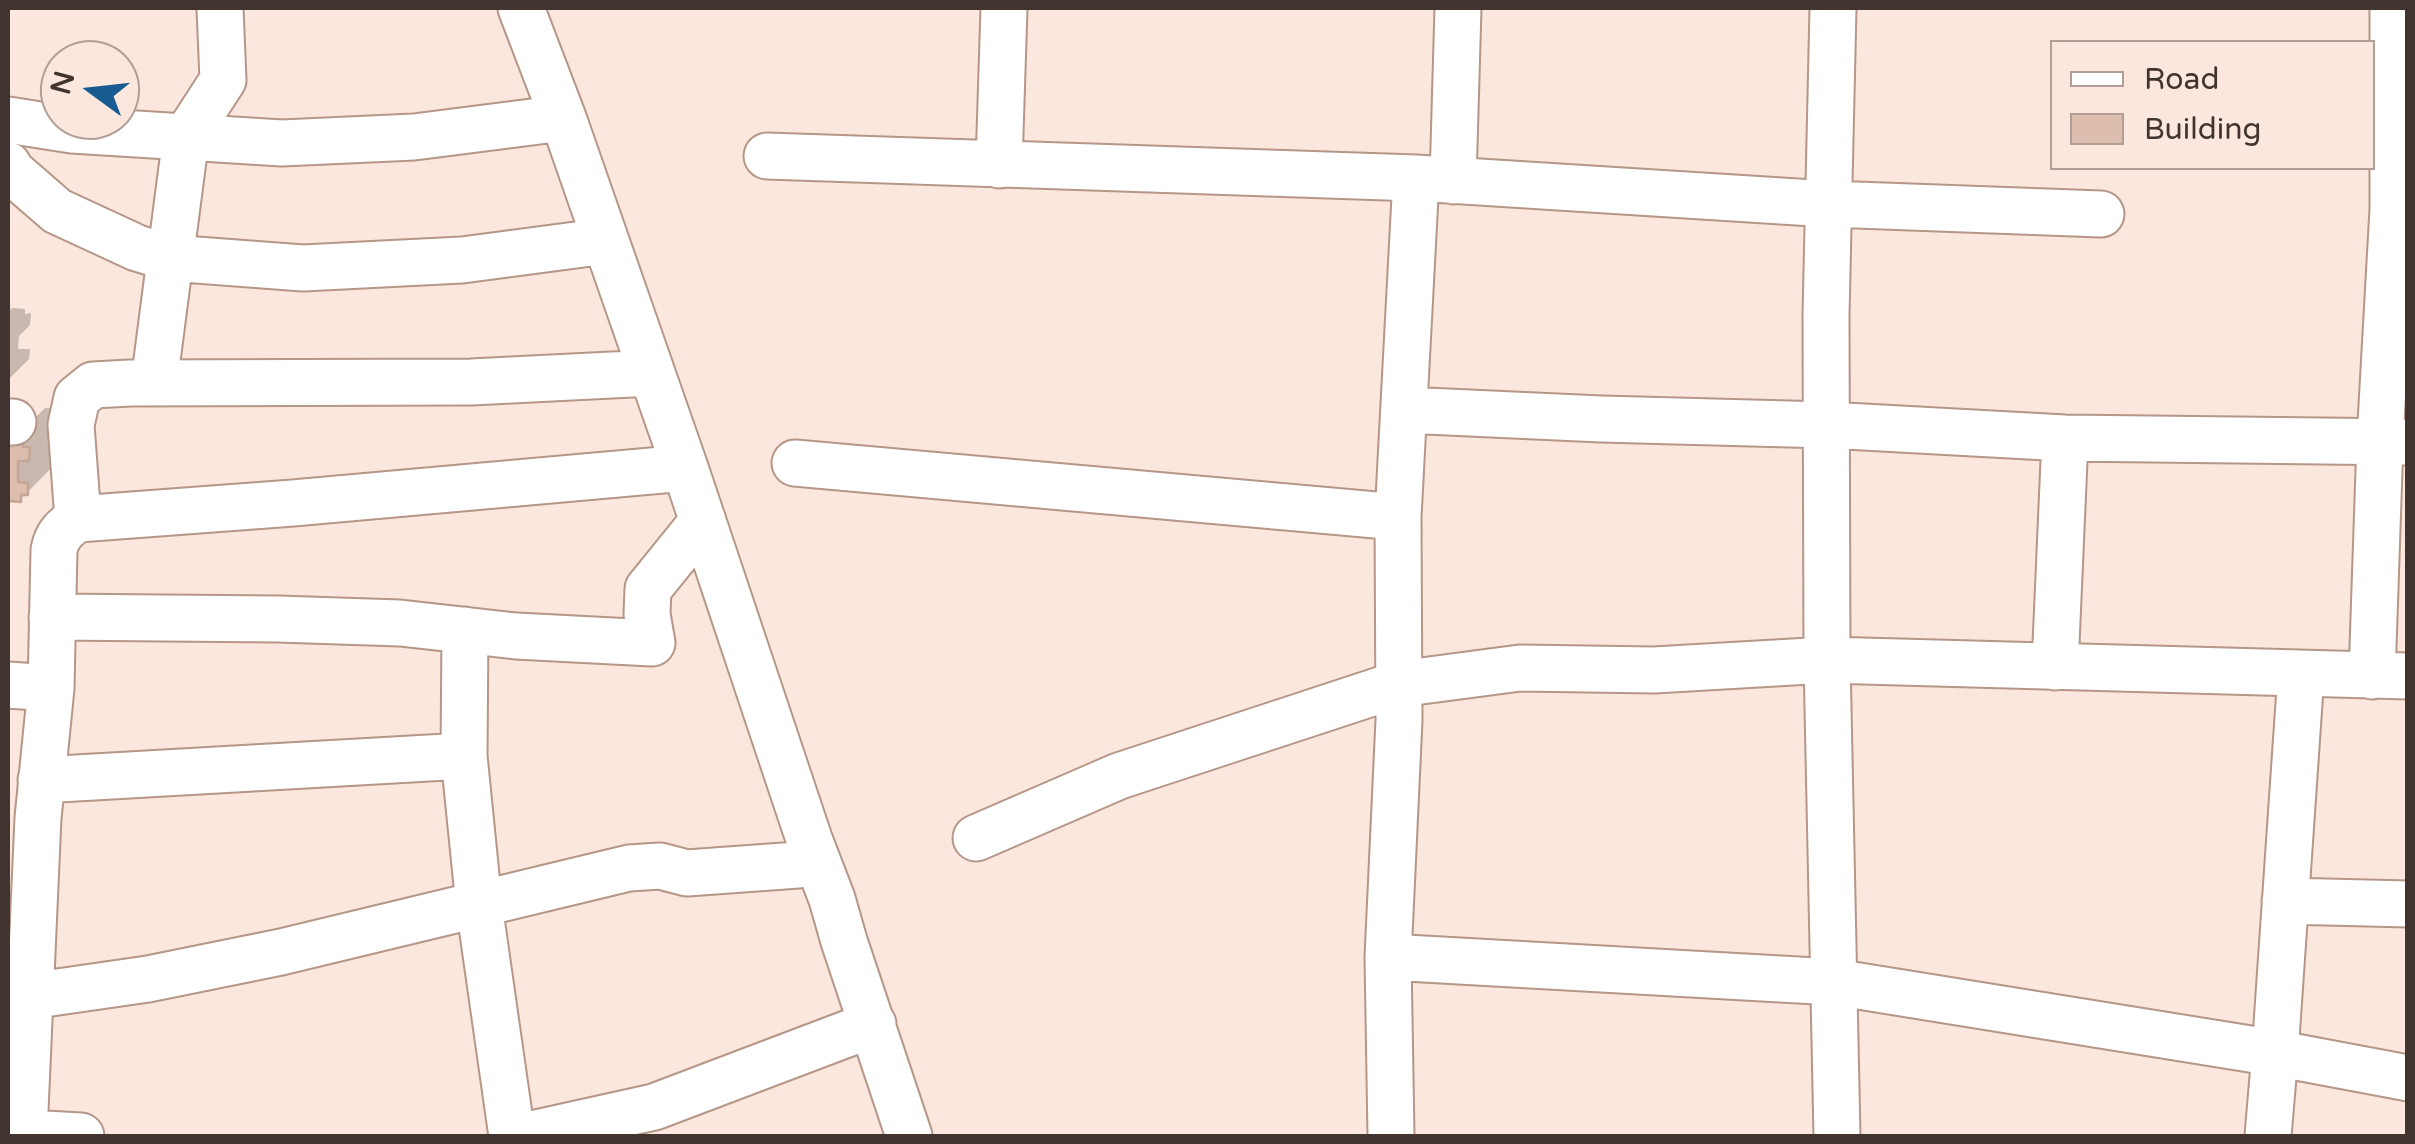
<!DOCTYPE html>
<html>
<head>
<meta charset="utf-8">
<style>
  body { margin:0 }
  #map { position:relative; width:2415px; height:1144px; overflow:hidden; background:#fbe7dd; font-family:"Varela Round",sans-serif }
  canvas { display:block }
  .frame { position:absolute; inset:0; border:10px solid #41342e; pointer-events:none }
  .legend { position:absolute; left:2050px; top:40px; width:325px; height:130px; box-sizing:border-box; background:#fbe7dd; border:2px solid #b19f97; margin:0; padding:12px 18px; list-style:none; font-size:30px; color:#41342e }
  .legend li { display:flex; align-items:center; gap:20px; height:50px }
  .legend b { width:50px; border:2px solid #b19f97 }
  .north { position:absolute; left:40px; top:40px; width:100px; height:100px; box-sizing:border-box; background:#fbe7dd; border:2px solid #b19f97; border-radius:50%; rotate:285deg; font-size:28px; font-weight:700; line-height:40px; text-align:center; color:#41342e }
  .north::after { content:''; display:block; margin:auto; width:35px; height:45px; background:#185b90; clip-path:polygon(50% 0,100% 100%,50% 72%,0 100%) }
</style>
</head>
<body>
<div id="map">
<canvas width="2415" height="1144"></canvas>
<div class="frame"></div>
<ul class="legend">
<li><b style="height:12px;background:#fff"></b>Road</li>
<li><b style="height:28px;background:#ddbdae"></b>Building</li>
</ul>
<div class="north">N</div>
</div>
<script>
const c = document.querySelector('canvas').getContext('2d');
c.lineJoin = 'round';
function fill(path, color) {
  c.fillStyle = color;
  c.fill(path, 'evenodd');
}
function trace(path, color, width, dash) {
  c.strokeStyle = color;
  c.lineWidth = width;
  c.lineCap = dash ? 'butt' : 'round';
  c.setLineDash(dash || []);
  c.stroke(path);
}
fill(new Path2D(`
  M12,308L25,309V314L31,313L30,325L19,336L18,349H30L29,359L8,380V313Z
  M8,398L16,399V404L27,405L26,427L45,408H58L62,457L20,500L8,499Z`), '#0003');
const building = new Path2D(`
  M8,442H23V447H30L29,461H18V482L28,483V495H21V502L8,501Z`);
fill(building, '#ddbdae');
trace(building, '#c5a596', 2.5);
const minor = new Path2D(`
  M521,8L563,118L685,468L809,839L832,899L844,941L909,1136
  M1833,8L1826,315L1827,660L1837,1136
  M8,120L72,130L282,143L414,137L563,118
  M767,156L1416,178L1829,204L2101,214
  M8,165L11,171L57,211L137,248L170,258L303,268L462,260L606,241
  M999,165L1004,8
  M1453,181L1458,8
  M154,383L186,137L223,80L220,8
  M1404,410L1601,419L1827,425L2065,438L2408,442
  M8,422H13
  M795,463L1398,517
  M78,519L71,425L77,398L93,385L130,383L471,382L652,373
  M52,617L278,619L400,623L516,636L652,643L647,614L648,589L703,521
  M465,630L464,756L479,905L512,1136
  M2055,667L2065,438
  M2372,676L2380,441L2393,209V8
  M8,685L51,688
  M41,780L464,756
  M976,838L1119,776L1399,684L1520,668L1654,670L1827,660L2408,676
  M2285,901L2408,904
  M1388,957L1834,982L2275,1053L2408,1078
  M30,996L148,979L281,952L629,868L660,866L687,873L798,865L817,860
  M8,1132L81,1136
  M24,1133L38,818L51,688L54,550C57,535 64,528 78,519L293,503L685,468
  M523,1136L654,1107L873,1024
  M1391,1136L1388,957L1399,720L1398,517L1416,178
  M2268,1136L2275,1053L2301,674`);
trace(minor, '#b59687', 49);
trace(minor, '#fff', 45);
</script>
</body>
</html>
